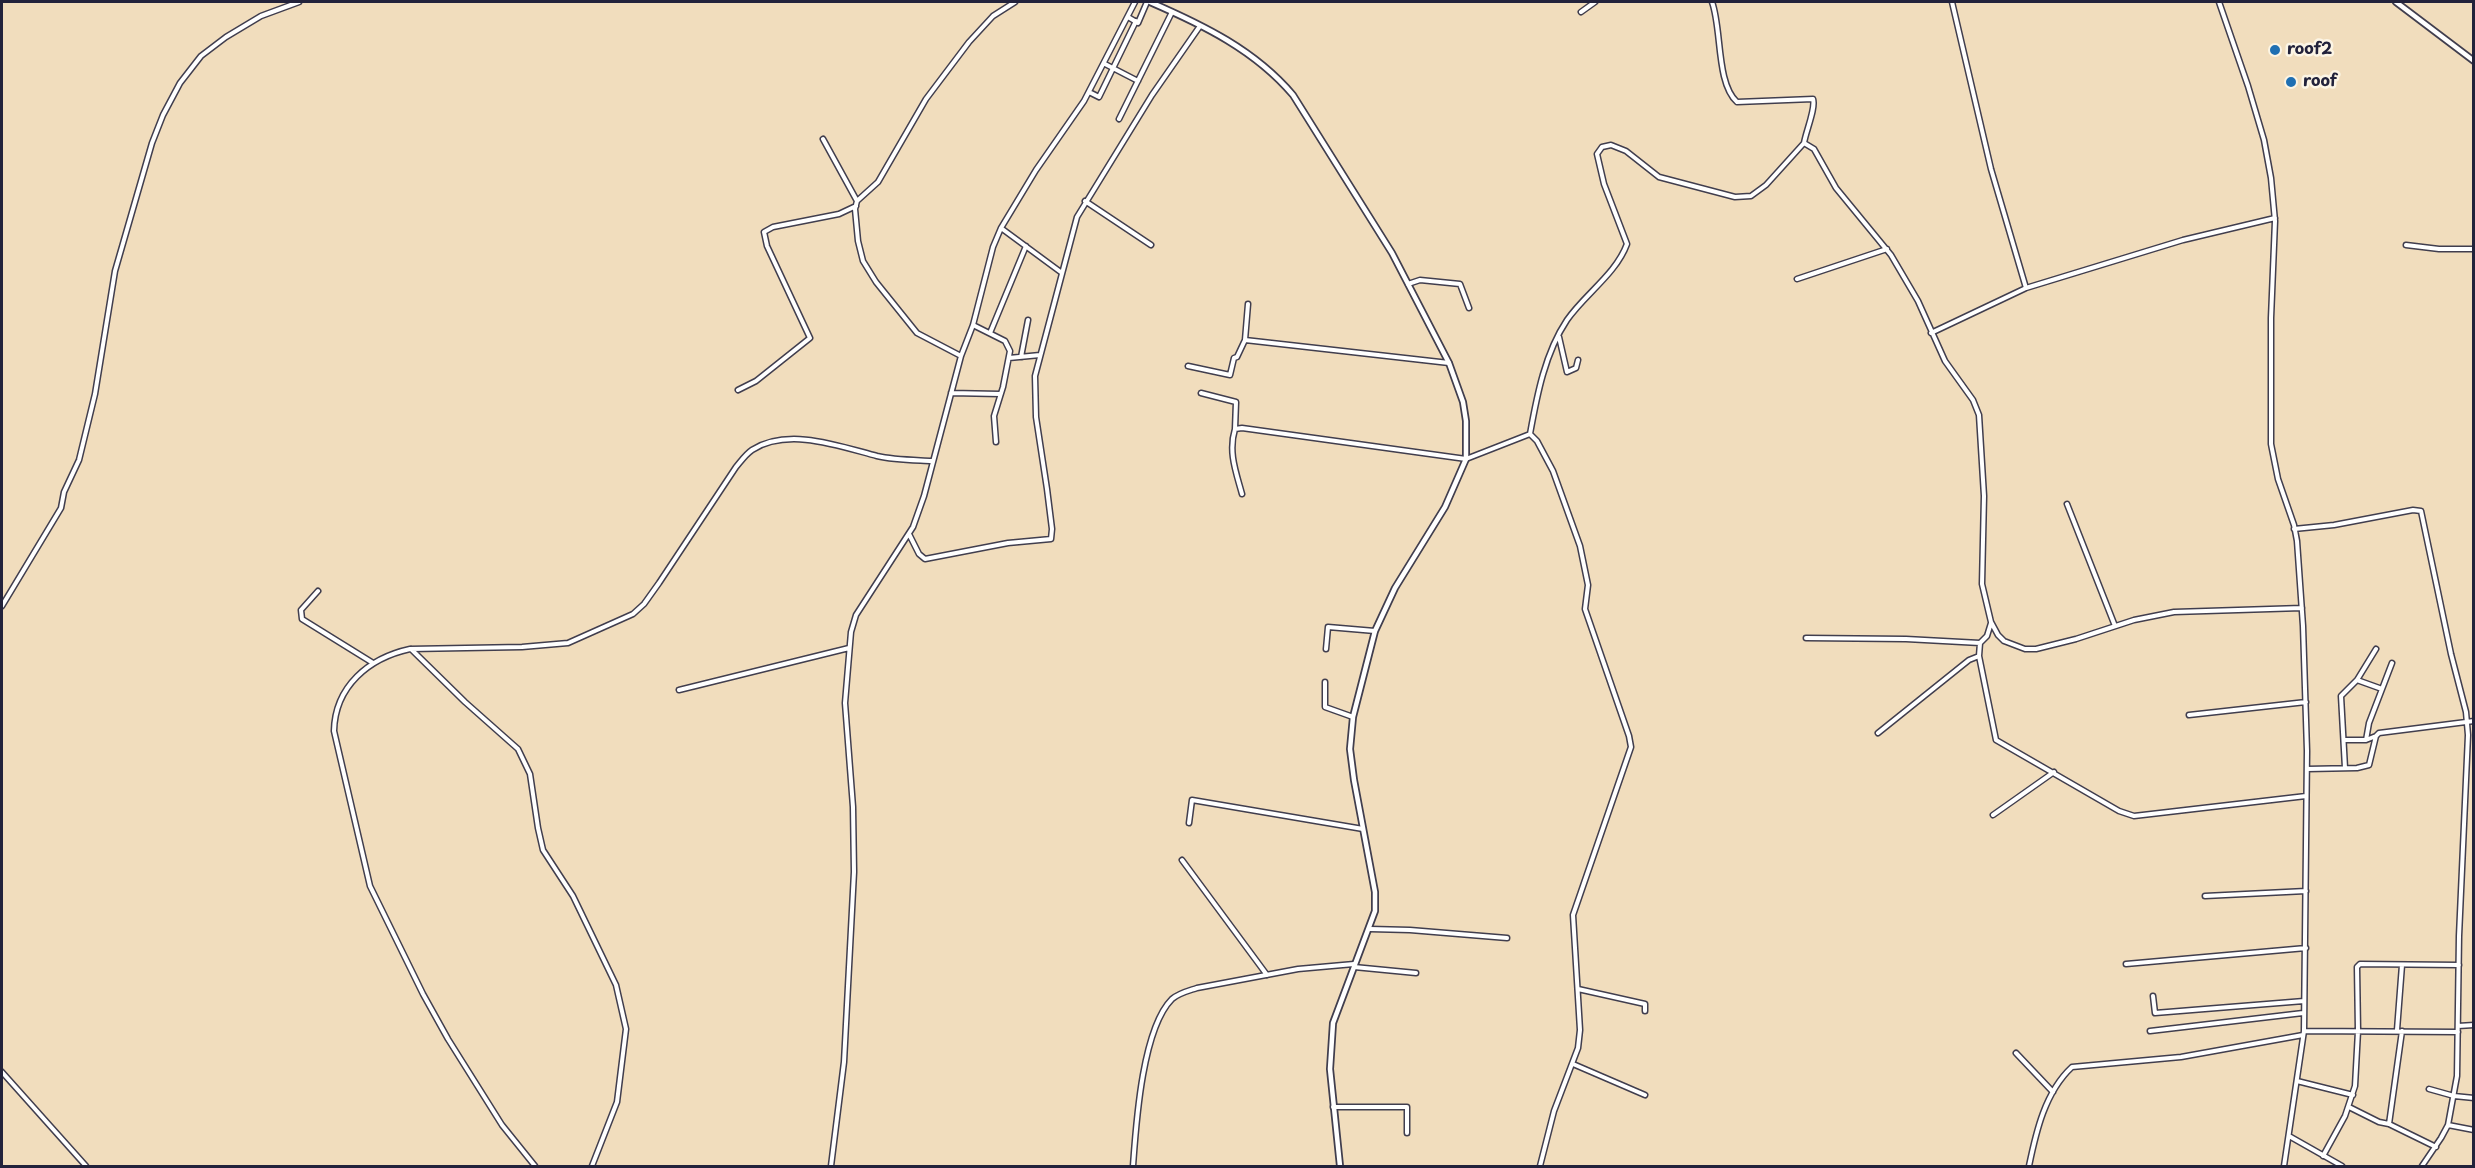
<!DOCTYPE html>
<html>
<head>
<meta charset="utf-8">
<style>
  body { margin:0 }
  #map { position:relative; width:2475px; height:1168px; overflow:hidden; background:#f1ddbd; font-family:"Playpen Sans",sans-serif }
  canvas { display:block }
  .frame { position:absolute; inset:0; border:3px solid #22223b; pointer-events:none }
</style>
</head>
<body>
<div id="map">
<canvas width="2475" height="1168"></canvas>
<div class="frame"></div>
</div>
<script>
const c = document.querySelector('canvas').getContext('2d');
c.lineJoin = 'round';
function trace(path, color, width, dash) {
  c.strokeStyle = color;
  c.lineWidth = width;
  c.lineCap = dash ? 'butt' : 'round';
  c.setLineDash(dash || []);
  c.stroke(path);
}
function write(font, color, halo, rows, align = 'center') {
  c.font = font + ' "Playpen Sans",sans-serif';
  c.lineWidth = 5;
  c.setLineDash([]);
  c.textBaseline = 'middle';
  c.strokeStyle = halo;
  c.fillStyle = color;
  for (const [text, x, y, turn = 0] of rows) {
    c.save();
    c.translate(x, y);
    c.rotate((+turn || 0) * Math.PI / 180);
    c.textAlign = isNaN(turn) ? turn : align;
    if (halo) c.strokeText(text, 0, 0);
    c.fillText(text, 0, 0);
    c.restore();
  }
}
const minor = new Path2D(`
  M1712,2C1722,29 1716,83 1737,102L1813,99C1816,108 1806,131 1804,143
  M1952,2L1991,169L2026,288
  M2219,2L2248,86L2264,140L2271,178L2275,221L2271,318V444L2278,479L2294,525L2297,541L2303,626L2307,751L2304,1031L2284,1166
  M1581,12L1595,2
  M1128,17L1138,23L1147,2
  M1105,64L1138,81
  M1089,92L1099,97L1136,21
  M1119,119L1172,12
  M823,139L857,201
  M1085,201L1151,245
  M1001,228L1062,273
  M2406,245L2439,249H2474
  M1797,279L1887,249
  M1408,284L1420,280L1460,284L1469,308
  M973,325L1005,341L1010,351L1003,387L994,416L996,442
  M990,333L1026,246
  M1931,333L2026,288L2183,240L2275,218
  M1559,337L1567,372L1576,368L1578,360
  M1245,340L1449,363
  M961,356L917,333L876,282L863,261L858,241L855,209L857,201L878,182L926,99L969,42L993,16L1015,2
  M1021,357L1028,320
  M1009,358L1040,355
  M1188,366L1230,375L1234,358L1237,357L1245,340L1248,304
  M738,390L756,381L810,338L767,246L764,232L773,227L839,214L856,206
  M951,393L1000,394
  M1201,393L1236,402L1235,429
  M1530,434L1537,441L1553,471L1580,546L1588,585L1585,609L1629,736L1631,747L1573,915L1580,1030L1578,1048L1554,1111L1540,1166
  M1242,494C1236,472 1228,452 1235,429L1242,428L1466,459L1530,434C1537,395 1545,353 1567,320C1585,294 1616,274 1627,244L1604,184L1597,154L1602,147L1611,145L1626,151L1659,177L1735,197L1751,196L1766,185L1804,143L1814,149L1836,188L1891,255L1918,301L1945,361L1973,400L1979,415L1984,496L1982,584L1991,622L1998,635L2004,641L2025,649H2036L2076,639L2134,620L2174,612L2302,608
  M2067,504L2115,626
  M2294,529L2334,525L2413,510L2421,511L2451,654L2466,712L2468,735L2459,936L2457,1076L2448,1125L2441,1138L2422,1166
  M909,534L919,554L925,559L1008,543L1051,539L1052,529L1047,489L1036,417L1035,376L1077,217L1152,95L1200,26
  M318,591L301,610L302,619L373,663
  M2,606L61,508L64,492L79,460L95,394L115,271L152,143L163,115L180,83L201,56L226,37L261,16L299,2
  M1991,623L1987,636L1980,643L1979,656L1996,740L2119,811L2134,816L2306,796
  M1806,638L1906,639L1980,643
  M411,649L465,702L518,749L530,774L538,828L543,850L573,896L616,985L626,1029L617,1102L592,1166
  M1326,649L1328,627L1375,631
  M2357,680L2382,689
  M1325,682V707L1353,717
  M679,690L849,648
  M2189,715L2306,702
  M1878,733L1969,660L1979,656
  M2344,740H2366L2376,736
  M2366,740L2369,723L2392,663
  M2345,768L2341,696L2357,680L2376,649
  M2307,769L2357,768L2369,765L2376,736L2379,733L2474,721
  M1993,815L2054,772
  M1189,823L1192,800L1363,829
  M1182,860L1267,975
  M2205,896L2306,891
  M1370,929L1410,930L1507,938
  M2126,964L2306,948
  M1354,967L1416,973
  M1578,989L1645,1004V1011
  M2153,996L2155,1013L2304,1001
  M2458,1026L2474,1025
  M2397,1030L2402,965
  M2150,1031L2303,1013
  M2304,1031L2458,1032
  M2402,1031L2389,1124L2436,1147
  M2016,1053L2053,1092
  M1573,1064L1645,1095
  M2,1072L86,1166
  M2297,1081L2353,1095
  M2429,1089L2454,1096L2474,1098
  M1333,1107H1407V1133
  M2349,1107L2379,1122L2389,1124
  M2448,1125L2474,1130
  M2289,1136L2342,1166
  M2323,1156L2345,1116L2355,1086L2358,1031L2357,967L2360,964L2459,965
  M535,1166L502,1125L448,1039L423,994L370,886L334,731C335,686 369,658 410,649L522,647L568,643L633,614L644,604L659,583L736,467C741,461 746,454 752,450C788,427 839,446 877,456C894,460 914,460 932,461
  M831,1166L844,1062L854,872L853,807L845,703L851,632L856,615L913,527L924,496L961,356L973,325L993,247L1001,228L1036,170L1084,101L1135,2
  M1133,1166C1136,1125 1142,1029 1172,999C1179,993 1188,991 1197,988L1298,969L1354,964
  M2029,1166C2036,1132 2045,1092 2072,1067L2181,1057L2303,1035`);
const tertiary = new Path2D(`
  M1150,2C1203,25 1255,50 1293,95L1392,253L1449,363L1463,402L1466,421V459L1445,507L1395,588L1375,631L1353,717L1350,749L1354,780L1375,892V911L1333,1023L1330,1069L1340,1166
  M2396,2L2474,61`);
trace(minor, '#413e4e', 7);
trace(tertiary, '#413e4e', 8);
trace(minor, '#fff', 4);
trace(tertiary, '#fff', 4.5);
for (const [x, y, r, color] of [
  [2275,50,6,"#1f6fb2"],
  [2291,82,6,"#1f6fb2"]
]) {
  const dot = new Path2D();
  dot.arc(x, y, r, 0, 2 * Math.PI);
  c.fillStyle = color;
  c.fill(dot);
  trace(dot, '#fcf5e5', 2);
}
write('bold 16px', '#22223b', '#fcf5e5', [
  ["roof2",2287,50],
  ["roof",2303,82]
], 'left');
</script>
</body>
</html>
